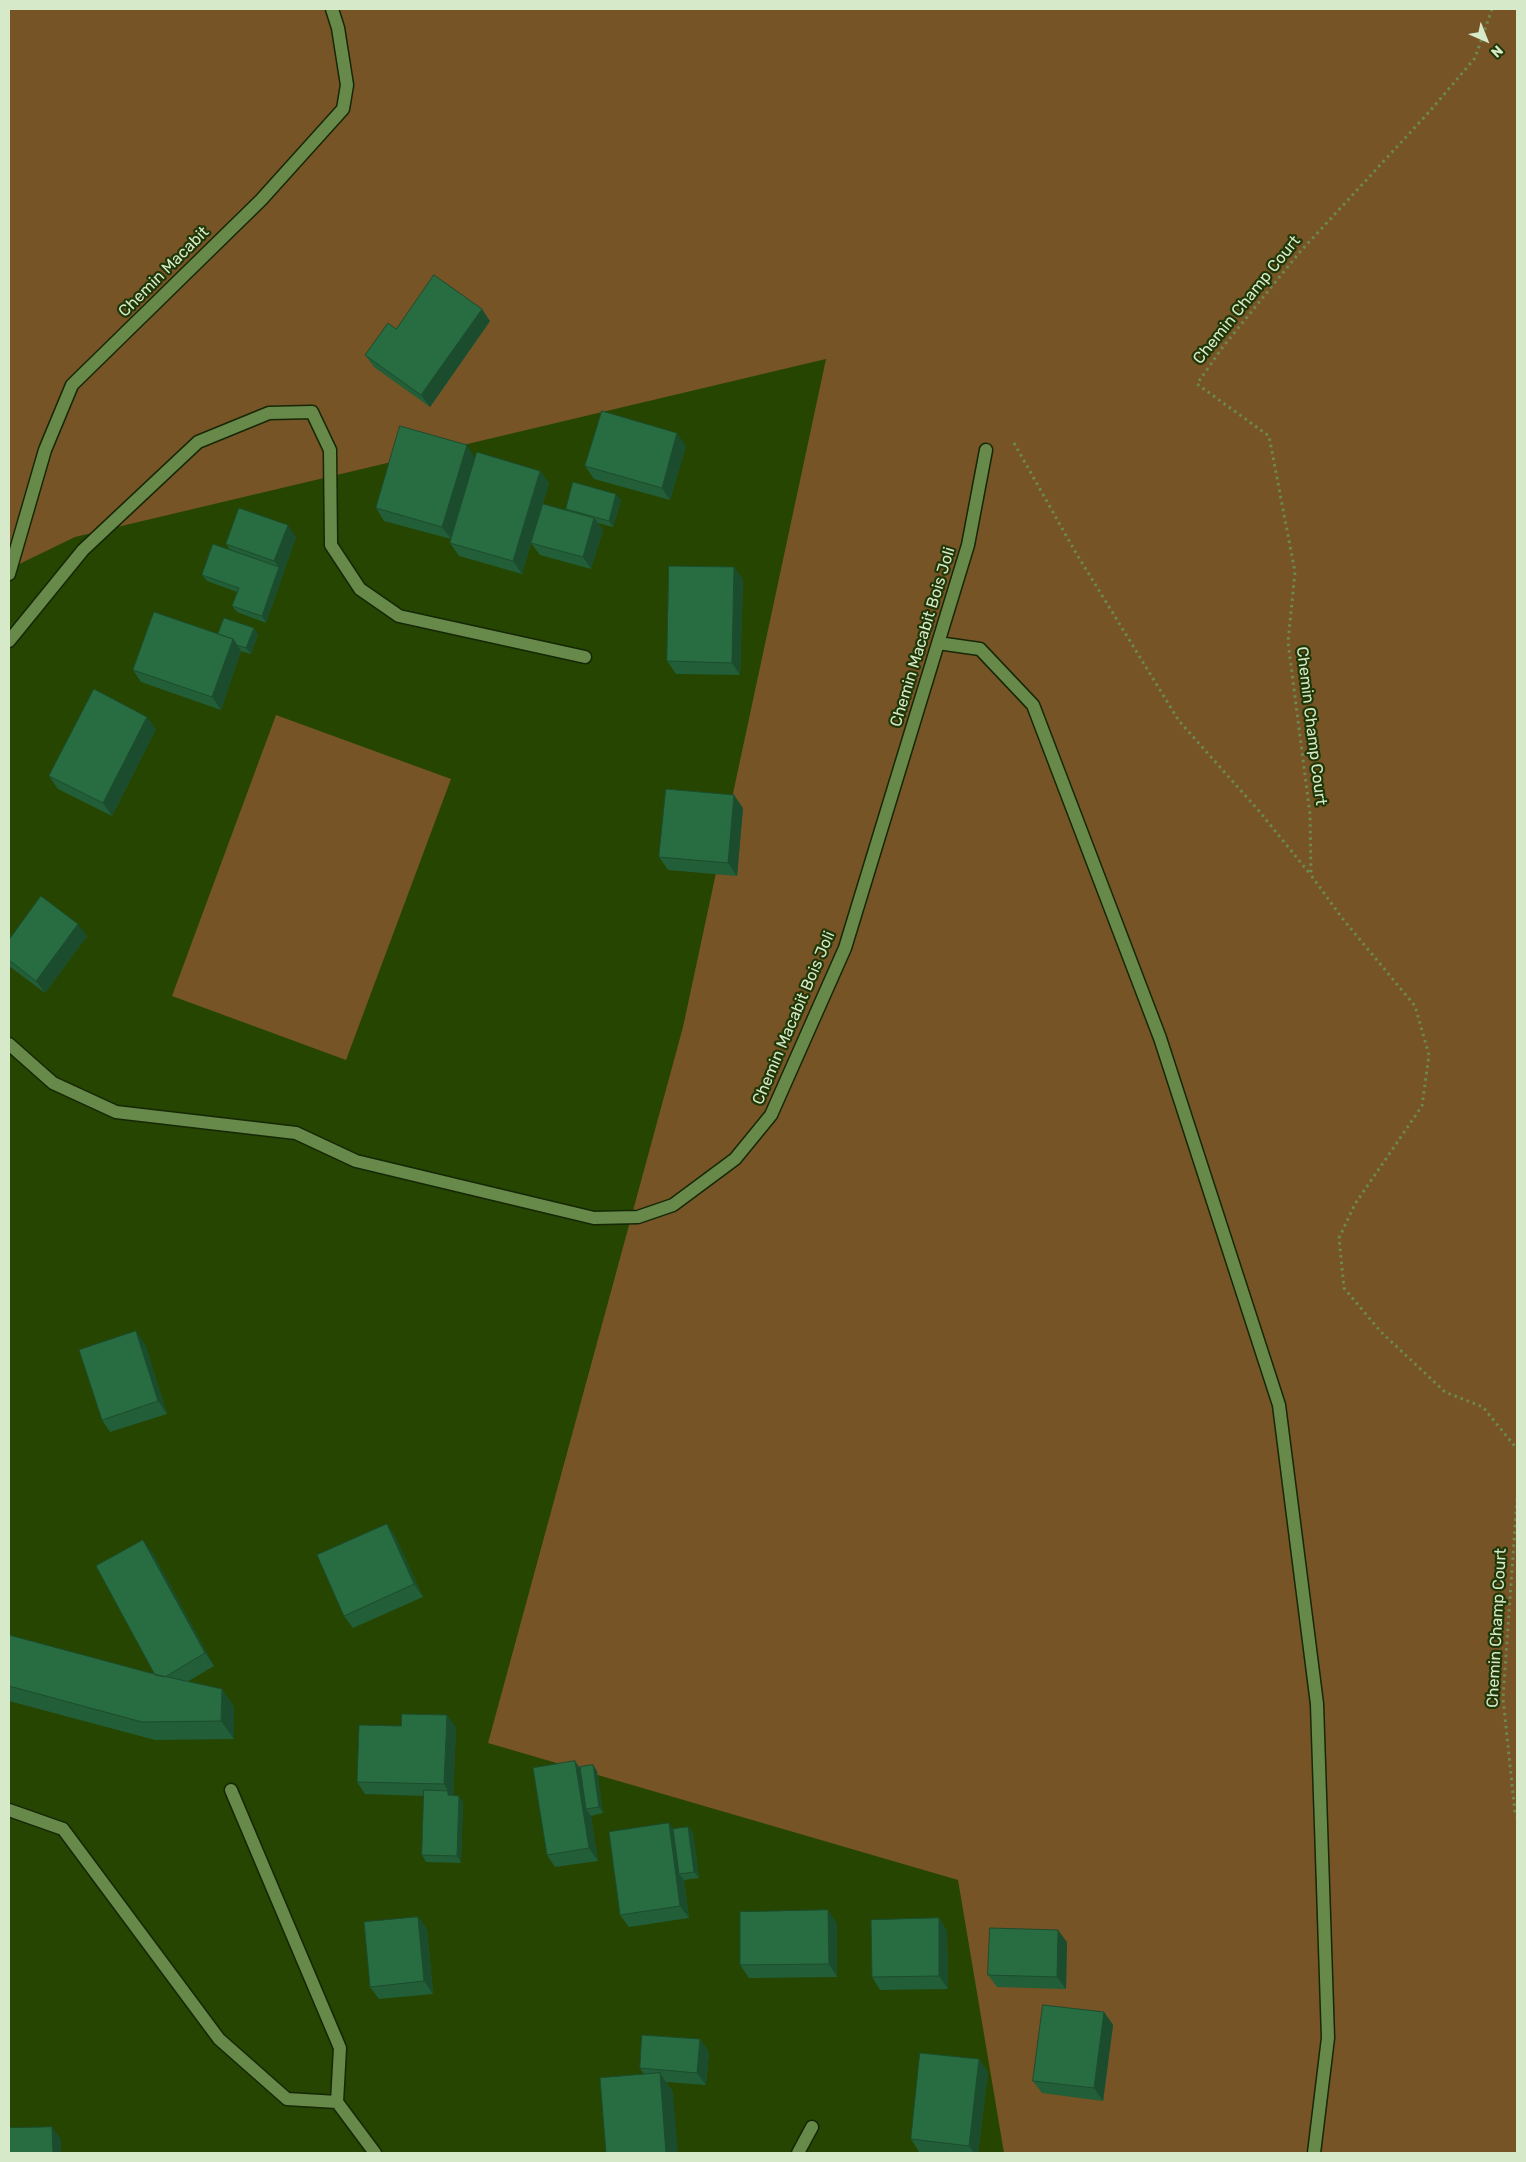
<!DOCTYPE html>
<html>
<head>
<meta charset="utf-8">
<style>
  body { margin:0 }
  #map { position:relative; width:1526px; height:2162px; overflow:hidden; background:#254500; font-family:Rubik,sans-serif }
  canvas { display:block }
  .frame { position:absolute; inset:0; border:10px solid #d6eac9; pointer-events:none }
  .north { position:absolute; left:1461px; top:15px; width:50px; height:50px; -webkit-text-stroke:4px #203807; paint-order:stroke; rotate:136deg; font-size:14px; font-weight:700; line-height:20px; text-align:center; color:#d6eac9 }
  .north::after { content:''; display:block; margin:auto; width:18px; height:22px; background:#d6eac9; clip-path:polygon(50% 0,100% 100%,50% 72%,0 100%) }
</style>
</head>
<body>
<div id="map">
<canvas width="1526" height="2162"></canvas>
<div class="frame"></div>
<div class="north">N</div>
</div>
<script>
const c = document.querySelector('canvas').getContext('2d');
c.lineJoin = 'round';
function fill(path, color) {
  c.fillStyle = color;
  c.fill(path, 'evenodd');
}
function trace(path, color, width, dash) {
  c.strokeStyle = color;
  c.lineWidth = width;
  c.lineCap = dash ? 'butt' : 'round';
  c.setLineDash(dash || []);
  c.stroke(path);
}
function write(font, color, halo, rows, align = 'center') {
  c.font = font + ' Rubik,sans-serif';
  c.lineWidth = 4.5;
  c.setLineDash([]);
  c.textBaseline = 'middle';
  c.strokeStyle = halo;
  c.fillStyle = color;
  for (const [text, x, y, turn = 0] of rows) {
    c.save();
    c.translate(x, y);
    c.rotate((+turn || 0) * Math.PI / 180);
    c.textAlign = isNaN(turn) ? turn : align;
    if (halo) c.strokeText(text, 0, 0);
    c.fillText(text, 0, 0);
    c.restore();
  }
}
fill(new Path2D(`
  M9,9H1517V2153H1004L958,1880L488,1743L683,1027L826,359L75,537L9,569Z
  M276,715L451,779L346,1060L172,996Z`), '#765425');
const service = new Path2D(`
  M9,641L83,550L198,442L269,413L312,412L330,450L331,545L360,589L399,616L585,657
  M938,643L980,649L1033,705L1160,1038L1279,1405L1317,1704L1328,2038L1314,2153
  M9,1044L53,1083L116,1112L296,1133L356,1161L594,1218L638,1217L673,1205L735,1159L771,1115L845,948L968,545L986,450
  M9,1810L63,1829L219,2039L287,2099L337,2102L340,2048L231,1790
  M337,2102L375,2153
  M798,2153L812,2127`);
const minor = new Path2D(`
  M9,574L45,450L72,385L261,200L343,109L347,85L338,28L332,9`);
trace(service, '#162706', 15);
trace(minor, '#162706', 15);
trace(new Path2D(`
  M1492,9L1475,58L1430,111L1299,253L1222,348L1197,384L1269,436L1295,572L1288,642L1310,814L1311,875L1342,918L1415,1006L1429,1055L1422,1106L1355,1204L1339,1238L1344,1288L1381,1332L1445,1392L1483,1407L1517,1449
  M1014,443L1076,553L1179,721L1259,811L1310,874
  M1517,1499L1503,1698L1515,1813L1517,1817`), '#6d8851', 3, [2.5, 4]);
trace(service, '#678a4a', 12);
trace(minor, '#678a4a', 12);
fill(new Path2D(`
  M490,321L430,407L374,367L365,355L396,329Z
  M686,446L670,500L594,479L585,466Z
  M475,457L540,471L549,483L522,574L459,556L450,543L451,539L384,521L376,508Z
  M621,500L613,527L598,523L603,530L591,569L540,555L531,543L567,510L566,509Z
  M296,537L266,623L237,612L232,606L237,592L207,581L202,575L230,550L226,544Z
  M734,567L743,580L740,675L676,674L667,661Z
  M218,634H258L251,654L241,651L221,710L141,682L133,670Z
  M156,729L112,816L58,789L49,776Z
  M743,808L737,876L668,870L659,857Z
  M87,936L45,993L9,966V940Z
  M145,1344L167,1414L110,1432L102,1420Z
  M387,1524L395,1536L423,1597L353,1628L344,1616Z
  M152,1552L214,1666L187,1682L222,1689L234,1707V1739L155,1740L9,1701V1637L155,1675Z
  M401,1726L456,1727L453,1796L463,1802L461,1863L426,1862L422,1855L424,1796L365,1794L357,1782Z
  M593,1765L597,1771L603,1813L591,1816L598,1861L555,1867L547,1855L580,1767Z
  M688,1827L693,1833L699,1878L684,1880L689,1918L629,1927L620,1915Z
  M418,1917L427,1929L433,1994L379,1999L370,1987Z
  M939,1918L947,1931L948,1989L880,1990L872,1977Z
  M837,1923V1977L749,1978L740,1965Z
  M1067,1942L1066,1989L997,1987L988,1975Z
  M1104,2012L1113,2025L1103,2101L1042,2093L1033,2081Z
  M700,2039L709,2052L706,2085L666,2082L673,2092L644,2075L640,2068Z
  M979,2059L988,2072L978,2153H933L919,2152L911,2139Z`), '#225e38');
fill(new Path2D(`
  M482,309L490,321L430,407L421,395Z
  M677,433L686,446L670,500L662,488Z
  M467,445L475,458L451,539L442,527Z
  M540,471L549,483L522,574L513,561Z
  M616,494L621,500L613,527L609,521Z
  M594,518L603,530L591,569L583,557Z
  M288,525L296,537L266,623L262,616L279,567L274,561Z
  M734,567L743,580L740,675L732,663Z
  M254,628L258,634L251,654L246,648Z
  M233,639L241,651L221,710L212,697Z
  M147,717L156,729L112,816L103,803Z
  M734,795L743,808L737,876L728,863Z
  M78,924L87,936L45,993L36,981Z
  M136,1331L145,1344L167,1414L158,1401Z
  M387,1524L395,1536L423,1597L414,1584Z
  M143,1540L152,1552L214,1666L205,1653Z
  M222,1689L234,1707V1739L221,1721Z
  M447,1715L456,1727L453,1802L448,1795V1791L444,1784Z
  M575,1761L584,1774L586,1809L591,1816L598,1861L589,1848Z
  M593,1765L597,1771L603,1813L599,1807Z
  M459,1796L463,1802L461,1863L457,1856Z
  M669,1823L678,1836L679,1874L684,1880L689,1918L680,1906Z
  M688,1827L693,1833L699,1878L694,1872Z
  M828,1910L837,1923V1977L829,1964Z
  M418,1917L427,1929L433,1994L424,1981Z
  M939,1918L947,1931L948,1989L939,1976Z
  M1058,1930L1067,1942L1066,1989L1057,1977Z
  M1104,2012L1113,2025L1103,2101L1094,2088Z
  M700,2039L709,2052L706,2085L697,2073Z
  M979,2059L988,2072L978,2153H974L969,2146Z
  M660,2073L673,2092L678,2153H666Z
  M52,2127L61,2139V2153H53Z`), '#1c4c2e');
const building = new Path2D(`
  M434,275L482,309L421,395L365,355L388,323L396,329Z
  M602,411L677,433L662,488L585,466Z
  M400,426L467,445L442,527L376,508Z
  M477,452L540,471L513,561L450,543Z
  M573,482L616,494L609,521L566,509Z
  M543,504L594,518L583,557L531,543Z
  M239,508L288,525L274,561L226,544Z
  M213,544L279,567L262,616L232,606L239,588L202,575Z
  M669,566L734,567L732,663L667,661Z
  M154,612L233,639L212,697L133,670Z
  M224,618L254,628L246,648L237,645L233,639L218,634Z
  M94,689L147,717L103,803L49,776Z
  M666,789L734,795L728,863L659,857Z
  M41,896L78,924L36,981L9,960V940Z
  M136,1331L158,1401L102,1420L79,1350Z
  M387,1524L414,1584L344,1616L317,1555Z
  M143,1540L205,1653L165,1677L155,1675L96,1566Z
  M9,1635L154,1674L222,1689L221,1721L142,1722L9,1686Z
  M402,1714L447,1715L444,1784L357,1782L359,1725L401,1726Z
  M575,1761L589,1848L547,1855L533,1768Z
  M593,1765L599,1807L586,1809L580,1767Z
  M424,1790L448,1791V1795L459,1796L457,1856L422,1855Z
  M669,1823L680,1906L620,1915L609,1832Z
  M688,1827L694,1872L679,1874L673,1829Z
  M828,1910L829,1964L740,1965V1912Z
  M418,1917L424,1981L370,1987L364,1922Z
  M939,1918V1976L872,1977L871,1920Z
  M990,1928L1058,1930L1057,1977L988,1975Z
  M1043,2005L1104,2012L1094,2088L1033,2081Z
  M642,2035L700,2039L697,2073L640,2068Z
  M920,2053L979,2059L969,2146L911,2139Z
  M660,2073L666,2153H606L600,2078Z
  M52,2127L53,2153H9V2128Z`);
fill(building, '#286d41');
trace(building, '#1c4c2e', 1);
write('16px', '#d6eac9', '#203807', [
  ["Chemin Macabit",164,272,-45],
  ["Chemin Champ Court",1247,300,-51],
  ["Chemin Macabit Bois Joli",923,637,-73],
  ["Chemin Champ Court",1311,726,83],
  ["Chemin Macabit Bois Joli",794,1018,-67],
  ["Chemin Champ Court",1497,1628,-87]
]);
</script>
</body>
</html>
